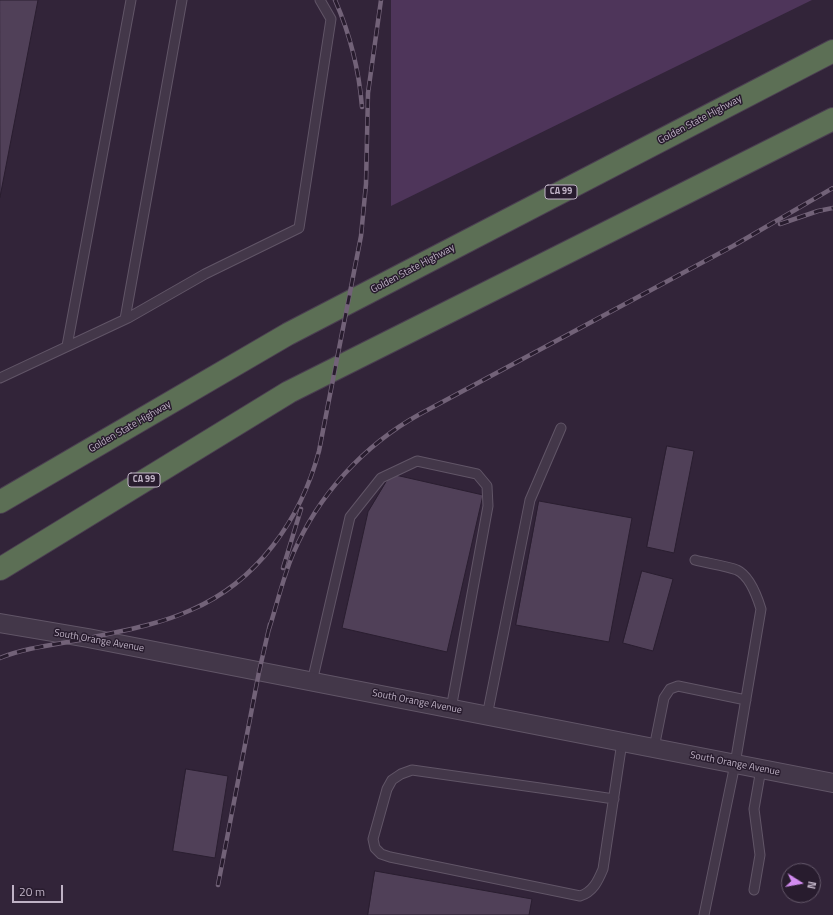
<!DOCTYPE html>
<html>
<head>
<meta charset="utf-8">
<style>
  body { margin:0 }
  #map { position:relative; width:833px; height:915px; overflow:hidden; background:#322439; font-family:"Titillium Web",sans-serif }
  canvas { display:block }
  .north { position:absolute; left:781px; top:863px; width:40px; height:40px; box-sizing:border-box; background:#281c2e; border:1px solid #64586a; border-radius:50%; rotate:101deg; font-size:11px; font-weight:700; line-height:16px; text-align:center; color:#bfb2c5 }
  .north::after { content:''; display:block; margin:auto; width:14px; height:18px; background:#d28cf0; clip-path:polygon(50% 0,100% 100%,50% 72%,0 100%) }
  .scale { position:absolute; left:12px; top:885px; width:51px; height:18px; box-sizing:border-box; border:2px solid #bfb2c5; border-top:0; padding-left:5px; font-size:12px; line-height:14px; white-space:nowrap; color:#bfb2c5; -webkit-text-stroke:3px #281c2e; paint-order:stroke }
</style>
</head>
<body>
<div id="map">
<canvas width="833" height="915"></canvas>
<div class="north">N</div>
<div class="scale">20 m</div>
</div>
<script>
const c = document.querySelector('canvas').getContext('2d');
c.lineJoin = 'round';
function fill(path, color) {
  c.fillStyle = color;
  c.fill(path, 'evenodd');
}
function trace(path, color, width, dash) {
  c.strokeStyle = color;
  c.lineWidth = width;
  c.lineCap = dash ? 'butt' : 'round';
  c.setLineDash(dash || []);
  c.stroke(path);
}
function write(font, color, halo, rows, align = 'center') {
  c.font = font + ' "Titillium Web",sans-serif';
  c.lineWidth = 3;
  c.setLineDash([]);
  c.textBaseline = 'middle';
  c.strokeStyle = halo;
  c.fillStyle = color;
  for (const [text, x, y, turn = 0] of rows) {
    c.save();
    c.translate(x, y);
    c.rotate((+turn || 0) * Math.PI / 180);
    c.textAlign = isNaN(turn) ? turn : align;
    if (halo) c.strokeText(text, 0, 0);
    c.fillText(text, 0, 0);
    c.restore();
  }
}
fill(new Path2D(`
  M391,0H812L391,206Z`), '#4e355a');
const building = new Path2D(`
  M0,0H38L0,197Z
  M667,446L694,451L674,553L647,547Z
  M391,474L483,495L447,652L342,628L368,512Z
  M539,501L632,518L609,642L516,625Z
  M642,571L673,579L653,651L623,643Z
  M186,769L228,776L215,858L173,851Z
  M375,871L532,899L529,915H368Z`);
fill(building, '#504058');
trace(building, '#2a1e30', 1);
const service = new Path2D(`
  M125,319L182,0
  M67,346L131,0
  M0,378L128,318L205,274L299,228L331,19L320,0
  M695,560C706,563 727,566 737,570C750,576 757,596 761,609L735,764L704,915
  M312,682L350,517L381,478L417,461L477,474L487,486L488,506L451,709
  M487,716L530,500L561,428
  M654,748L664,698L670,689L678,686L746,700
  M614,799L540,788L412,770L401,774L392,780L387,789L373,839L375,848L381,854L390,857L580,896C593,892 598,881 603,869L622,742
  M754,890L760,855L754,809L761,769`);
const minor = new Path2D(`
  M0,623L88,638L833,783`);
const motorway = new Path2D(`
  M0,502L288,334L833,51
  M0,569L289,392L833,119`);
trace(service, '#615567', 11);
trace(minor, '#615567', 20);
trace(motorway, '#4b3f51', 24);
trace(service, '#433749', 9);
trace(minor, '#433749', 18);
trace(motorway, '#5c6f55', 22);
const rail = new Path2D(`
  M335,0C350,34 359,70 362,107
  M780,224L818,211L833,208
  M283,568L301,509
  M269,629C277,604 283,578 293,554C318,495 364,445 420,414L733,246L833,188
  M0,658C30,646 63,644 94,637C127,630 160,624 191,610C257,582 301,519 319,451L361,236L366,184L368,93L381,0
  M218,885L259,672L270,624`);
trace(rail, '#726278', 4.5);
trace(rail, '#281c2e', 3, [9]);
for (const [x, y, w] of [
  [561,192,32],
  [144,480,32]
]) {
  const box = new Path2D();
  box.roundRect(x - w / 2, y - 7, w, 14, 3);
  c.fillStyle = '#281c2e';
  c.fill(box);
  trace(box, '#bfb2c5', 1);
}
write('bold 9px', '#bfb2c5', null, [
  ["CA 99",561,192],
  ["CA 99",144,480]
]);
write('10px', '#bfb2c5', '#281c2e', [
  ["Golden State Highway",700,120,-28],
  ["Golden State Highway",413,269,-28],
  ["Golden State Highway",130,427,-30],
  ["South Orange Avenue",99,641,10],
  ["South Orange Avenue",417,702,11],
  ["South Orange Avenue",735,764,11]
]);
</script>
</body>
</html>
